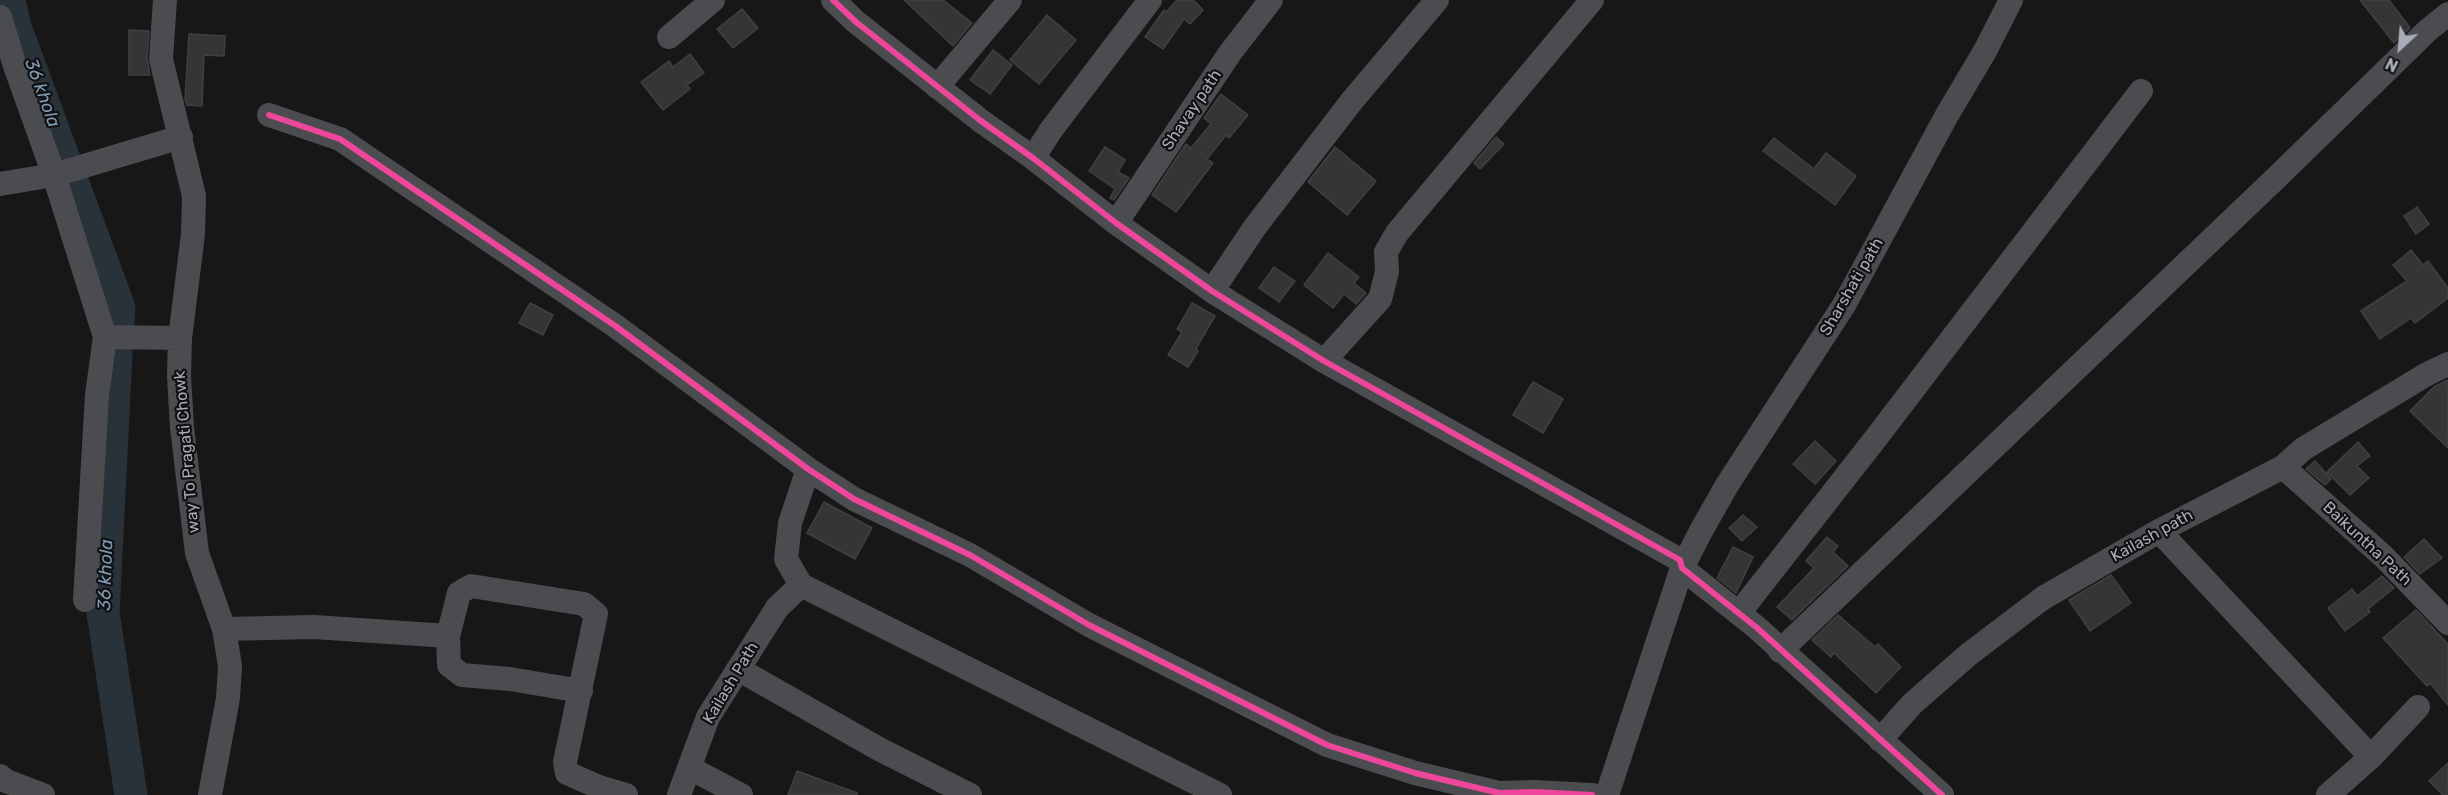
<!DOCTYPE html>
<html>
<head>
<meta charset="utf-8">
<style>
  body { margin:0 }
  #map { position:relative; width:2448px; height:795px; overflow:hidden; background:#171717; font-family:Rubik,sans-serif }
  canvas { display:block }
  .north { position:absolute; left:2370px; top:18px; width:60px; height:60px; -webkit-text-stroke:4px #111113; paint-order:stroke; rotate:206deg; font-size:16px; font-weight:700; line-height:24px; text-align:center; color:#a8adb8 }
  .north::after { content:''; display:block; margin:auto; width:21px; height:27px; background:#a8adb8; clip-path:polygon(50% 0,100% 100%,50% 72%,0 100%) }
</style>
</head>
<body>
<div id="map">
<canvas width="2448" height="795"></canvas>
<div class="north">N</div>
</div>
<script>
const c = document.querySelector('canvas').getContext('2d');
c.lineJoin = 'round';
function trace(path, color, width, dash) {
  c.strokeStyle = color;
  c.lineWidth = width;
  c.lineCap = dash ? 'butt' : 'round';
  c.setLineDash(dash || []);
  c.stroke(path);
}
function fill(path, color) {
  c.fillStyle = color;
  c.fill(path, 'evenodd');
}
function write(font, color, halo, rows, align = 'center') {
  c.font = font + ' Rubik,sans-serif';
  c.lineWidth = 4.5;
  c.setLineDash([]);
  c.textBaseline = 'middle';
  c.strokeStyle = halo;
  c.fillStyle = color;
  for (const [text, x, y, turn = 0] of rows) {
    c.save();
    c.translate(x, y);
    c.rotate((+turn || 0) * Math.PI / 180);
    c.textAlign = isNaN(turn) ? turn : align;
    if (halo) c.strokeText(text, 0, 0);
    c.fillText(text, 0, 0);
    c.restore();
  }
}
trace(new Path2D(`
  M9,0L15,27L119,308L118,322
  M116,353L103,613L131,795`), '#2a3239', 33);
const building = new Path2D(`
  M904,0H943L972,23L953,46Z
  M1177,0H1193L1203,10L1190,24L1184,19L1163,49L1145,37L1164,10L1166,12Z
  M2360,0H2389L2410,28L2394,43Z
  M742,9L758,28L733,48L717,29Z
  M1047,15L1076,40L1039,84L1010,60Z
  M129,30L149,31L147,58L150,75H129Z
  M189,34L225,36L224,56L204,55L202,106L187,105L185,99Z
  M993,50L1012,65L990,94L970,80Z
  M690,54L704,73L687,85L690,89L663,110L641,82L669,61L673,67Z
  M1221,94L1248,115L1229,138L1226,135L1207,159L1213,163L1176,212L1152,195L1186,144L1191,148L1211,124L1204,118Z
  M1496,137L1504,144L1480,169L1474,163Z
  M1774,138L1814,169L1826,153L1856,176L1835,205L1763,151Z
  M1105,147L1125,160L1118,172L1129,178L1114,200L1110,198L1115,189L1089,171Z
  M1335,147L1376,181L1347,215L1308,182Z
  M2417,207L2429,224L2416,234L2404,216Z
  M2411,250L2423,265L2428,261L2448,288V298L2415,323L2411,318L2380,339L2361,311L2407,281L2393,265Z
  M1328,253L1359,277L1354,283L1366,293L1356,304L1344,294L1333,308L1304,285Z
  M1274,267L1295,281L1279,302L1259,288Z
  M530,303L553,315L543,335L519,323Z
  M1192,303L1215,316L1196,349L1198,351L1188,367L1168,355L1182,332L1177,329Z
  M2448,380V448L2410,411L2434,387Z
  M1533,382L1563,399L1543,433L1513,415Z
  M1815,441L1836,461L1815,484L1793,464Z
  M2358,442L2370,456L2357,466L2369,478L2350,495L2327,472Z
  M2315,461L2331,479L2325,485L2306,469Z
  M824,502L872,528L855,559L807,533Z
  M1743,515L1757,527L1742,541L1729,528Z
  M1827,537L1838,546L1833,552L1848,566L1792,620L1777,607L1814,568L1806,561Z
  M2424,539L2442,558L2420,574L2404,557Z
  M1733,547L1753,557L1736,593L1717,578Z
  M2111,575L2131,603L2090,631L2069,600Z
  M2382,576L2394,588L2368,609L2370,612L2345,631L2328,608L2352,589L2357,596Z
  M2416,610L2448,644V705L2430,683L2427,686L2383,638Z
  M1838,615L1875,647L1878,644L1901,667L1876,693L1834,653L1831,657L1812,640Z
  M2448,763V795H2443L2429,781Z
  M797,771L857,793V795H788Z`);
fill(building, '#353536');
trace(building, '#3f4043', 1.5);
trace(new Path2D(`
  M165,0L161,59L194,196L193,234L180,338L179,376L182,427L197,553L224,629L230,666L228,698L210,795
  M833,0L856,22L981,121L1033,158L1116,223L1212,291L1324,361L1680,560L1682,568L1756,627L1942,795
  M0,17L14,63L54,175L105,337L97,395L85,600
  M669,37L713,0
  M937,87L1010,0
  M269,115L340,139L614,325L808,469L854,499L970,555L1089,625L1327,745L1415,773L1499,793L1535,792L1592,795
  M1033,158L1051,130L1150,0
  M0,184L54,175L181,137
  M1116,223L1230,53L1271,0
  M1212,291L1255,227L1351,102L1437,0
  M105,337L180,338
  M1324,361L1380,299L1387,272L1386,252L1397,233L1592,0
  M2283,467L2383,556L2448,623
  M808,469L790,523L786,559L801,585L1220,795
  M2159,531L2371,757
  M1739,613L1876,438L2141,91
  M224,629L314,627L448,636L459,593L471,586L584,604L596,614L565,762L567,773L599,787L626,795
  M448,636L449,665L462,675L510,679L581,691
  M1780,651L2274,180L2428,30L2448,14
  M738,669L879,749L970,795
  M1880,740L1912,704L1968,655L2043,598L2159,531L2283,467L2303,449L2427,374L2448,364
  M690,768L741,795
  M0,776L6,781L43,795
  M679,795L708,717L777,608L801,585
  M1607,795L1682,568L1701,531L1727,485L1844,305L1947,115L1985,51L2011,0
  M2328,795L2371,757L2418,707`), '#4b4c50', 24);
trace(new Path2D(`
  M833,0L856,22L981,121L1033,158L1116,223L1212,291L1324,361L1680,560L1682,568L1756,627L1942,795
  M269,115L340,139L614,325L808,469L854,499L970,555L1089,625L1327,745L1415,773L1499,793L1535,792L1592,795`), '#ed469a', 6);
write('16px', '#a8adb8', '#111113', [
  ["Shavay path",1192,110,-56],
  ["Sharshati path",1852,287,-60],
  ["way To Pragati Chowk",187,452,-95],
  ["Kailash path",2152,536,-29],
  ["Baikuntha Path",2367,544,43],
  ["Kailash Path",731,683,-59]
]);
write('italic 18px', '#7f9bb3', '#111113', [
  ["36 khola",42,93,70],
  ["36 khola",106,575,-88]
]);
</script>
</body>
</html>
